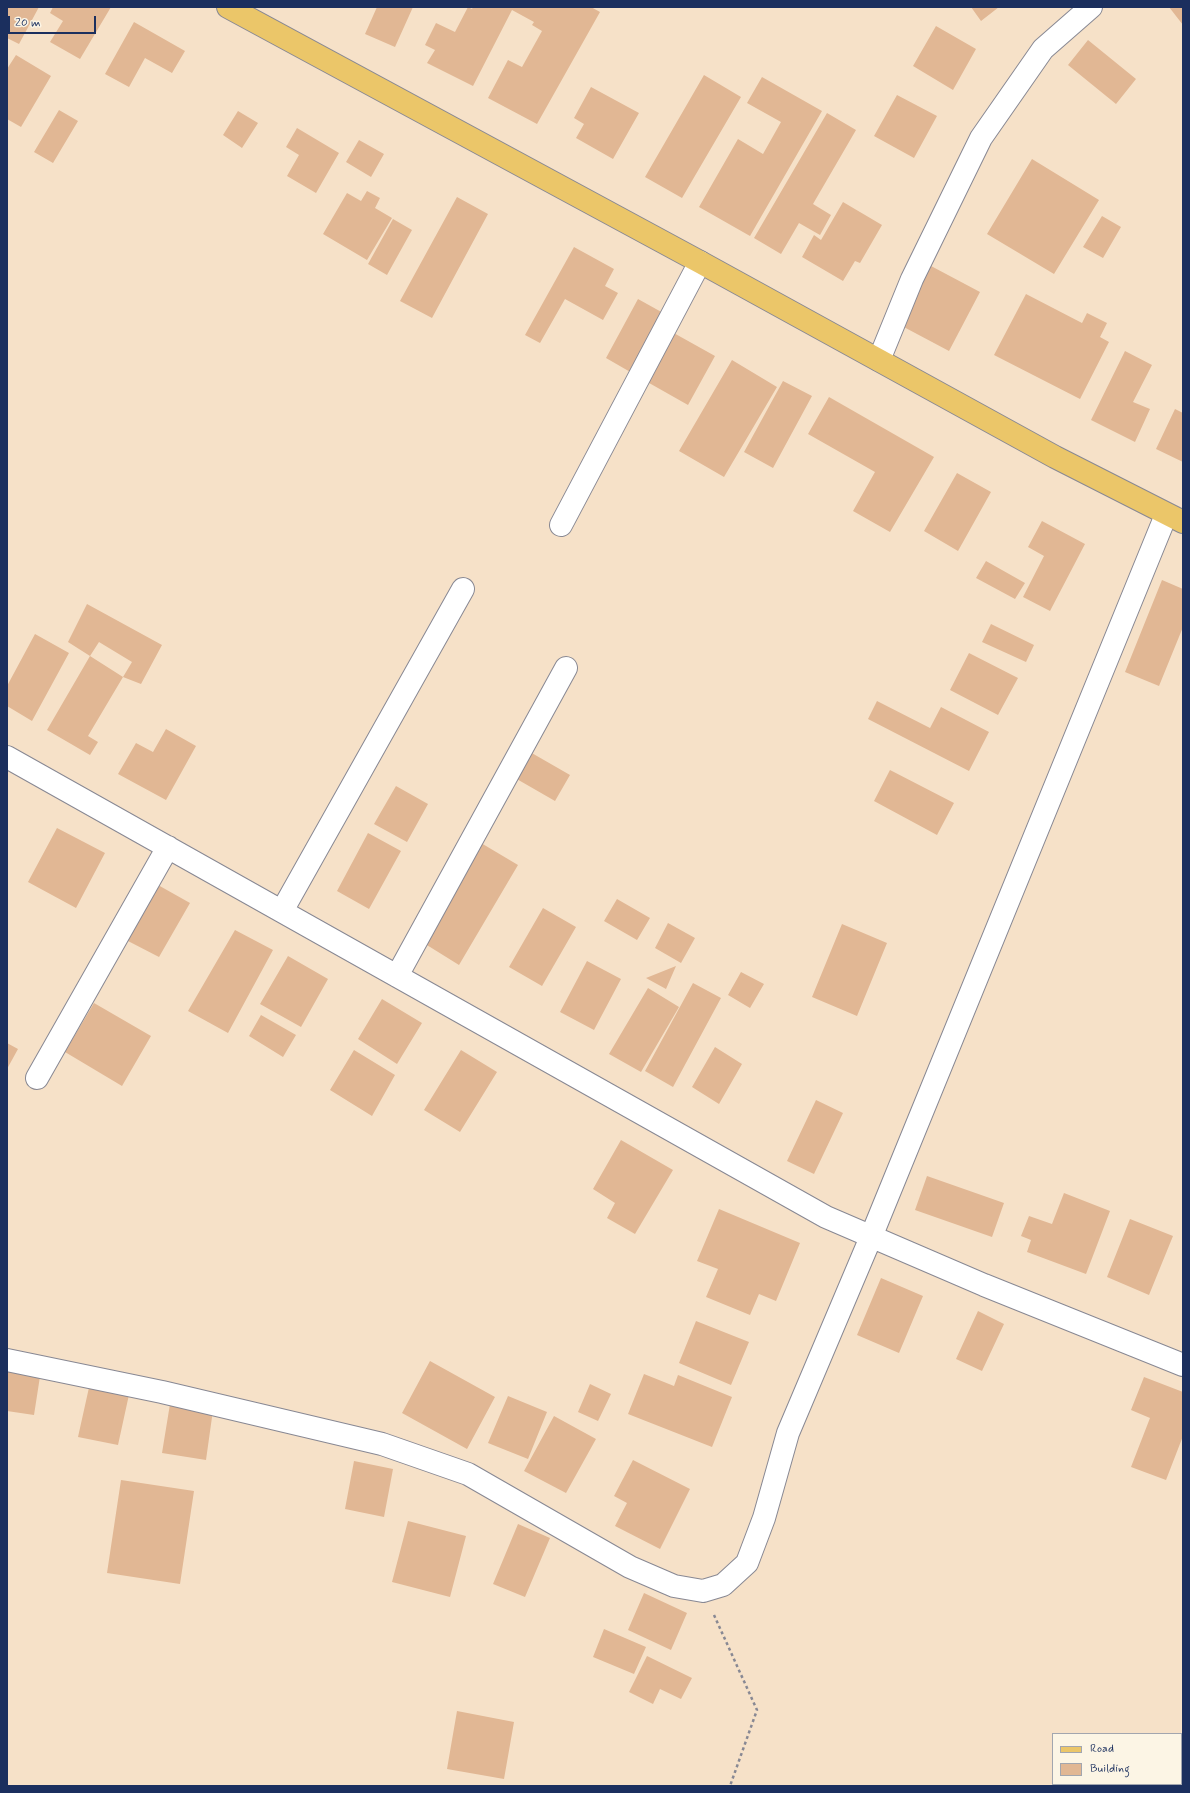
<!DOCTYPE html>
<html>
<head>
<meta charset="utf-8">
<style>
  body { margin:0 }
  #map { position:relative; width:1190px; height:1793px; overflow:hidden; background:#f6e1c8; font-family:Mynerve,sans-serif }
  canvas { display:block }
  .frame { position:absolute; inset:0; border:8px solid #1b2f5e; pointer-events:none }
  .legend { position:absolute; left:1052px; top:1733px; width:130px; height:52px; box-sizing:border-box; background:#fcf5e5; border:1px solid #a2a6af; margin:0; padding:5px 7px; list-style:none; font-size:12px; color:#1b2f5e }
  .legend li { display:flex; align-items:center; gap:8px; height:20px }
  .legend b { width:20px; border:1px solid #a2a6af }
  .scale { position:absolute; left:8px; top:16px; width:88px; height:18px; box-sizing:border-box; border:2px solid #1b2f5e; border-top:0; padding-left:5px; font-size:12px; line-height:14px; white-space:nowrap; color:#1b2f5e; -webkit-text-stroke:3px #fcf5e5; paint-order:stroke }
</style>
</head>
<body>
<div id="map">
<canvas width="1190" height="1793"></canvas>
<div class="frame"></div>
<ul class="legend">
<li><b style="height:5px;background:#ebc669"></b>Road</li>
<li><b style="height:11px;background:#e1b794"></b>Building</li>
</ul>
<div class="scale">20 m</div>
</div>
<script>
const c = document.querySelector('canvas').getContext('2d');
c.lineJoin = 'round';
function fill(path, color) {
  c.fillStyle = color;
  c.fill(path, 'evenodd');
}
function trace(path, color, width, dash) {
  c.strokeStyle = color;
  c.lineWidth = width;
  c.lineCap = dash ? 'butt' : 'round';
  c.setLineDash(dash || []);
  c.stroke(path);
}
fill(new Path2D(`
  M7,7H39L19,44L7,38Z
  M53,7H111L80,59L50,42L63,21L50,13Z
  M377,7H413L395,47L365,34Z
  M468,7L472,9L473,7H591L600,12L537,124L488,98L508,60L522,67L542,31L532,25L534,22L512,10L473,86L427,63L435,50L425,45L436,23L455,32Z
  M971,7H999L981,21Z
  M1169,7H1183V25Z
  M134,22L185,51L172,73L145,58L129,87L105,74Z
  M936,26L976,49L953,90L913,66Z
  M1088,40L1136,79L1116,104L1068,65Z
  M16,55L51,76L21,127L7,119V69Z
  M704,75L741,97L682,198L645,177Z
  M762,77L822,111L750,236L699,207L738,139L763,154L781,122L747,103Z
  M591,87L639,113L613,159L576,138L584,124L574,118Z
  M897,95L937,116L914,158L874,136Z
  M59,110L78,121L53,163L34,152Z
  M238,111L258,123L242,148L223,135Z
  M827,113L856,130L813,204L831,215L820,235L799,223L781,254L754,238Z
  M297,128L339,153L316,193L287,176L299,155L286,147Z
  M359,140L384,154L371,177L346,162Z
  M1032,159L1099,200L1054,274L987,234Z
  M367,191L380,198L375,208L392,218L367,260L323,234L347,193L361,201Z
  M457,197L488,214L432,318L400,301Z
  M843,202L882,225L860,263L855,261L843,281L802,257L814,235L821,240Z
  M1102,216L1121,227L1103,258L1083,247Z
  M393,219L412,230L387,275L368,264Z
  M574,247L614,269L605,286L618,293L603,320L565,299L540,343L525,335Z
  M931,266L980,292L949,351L900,325Z
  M1026,294L1082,323L1087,313L1107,323L1100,337L1109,342L1080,399L994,355Z
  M638,299L665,314L632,373L606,358Z
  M663,327L715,356L688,405L635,375Z
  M1125,351L1152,365L1133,402L1150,409L1135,442L1091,420Z
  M732,360L777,387L724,477L679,451Z
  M783,381L812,396L773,468L744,452Z
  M829,397L934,457L890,532L853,511L875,472L808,434Z
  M1175,409L1183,413V462L1156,449Z
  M957,473L991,492L958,551L924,531Z
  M1042,521L1085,544L1050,611L1023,597L1044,556L1028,547Z
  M986,561L1025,583L1015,599L976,578Z
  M1162,580L1183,589V627L1159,686L1125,672Z
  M87,604L162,645L141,684L123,677L132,662L99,642L90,656L68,642Z
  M991,624L1034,645L1026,662L982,642Z
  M35,634L69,653L32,721L7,706V686Z
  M969,653L1018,678L998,715L950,690Z
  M90,656L123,677L88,736L98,742L90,755L47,730Z
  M877,701L930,728L941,707L989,732L969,771L868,719Z
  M166,729L196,746L166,800L118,774L136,743L153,752Z
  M530,752L570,775L555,801L515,778Z
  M890,770L954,803L937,835L874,801Z
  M396,786L428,804L407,842L374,824Z
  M57,828L105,853L76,908L28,882Z
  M368,833L401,851L369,909L337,891Z
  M481,843L518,865L459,965L422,942Z
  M158,885L190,903L159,957L128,941Z
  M617,899L650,918L637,940L604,921Z
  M543,908L576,927L542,986L509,967Z
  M668,923L695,938L681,963L655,948Z
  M842,924L887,943L857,1016L812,997Z
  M235,930L273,950L228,1033L188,1011Z
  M288,956L328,979L301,1027L260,1004Z
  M587,961L621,979L594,1030L560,1012Z
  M676,966L666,989L646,978Z
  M741,972L764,984L750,1008L728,995Z
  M693,983L721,998L673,1087L645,1071Z
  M648,988L679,1007L641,1072L609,1054Z
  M382,999L422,1023L397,1064L358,1039Z
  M94,1003L151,1036L122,1086L65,1052Z
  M261,1015L296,1035L283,1057L249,1036Z
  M7,1043L18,1049L7,1069Z
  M715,1047L742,1064L719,1104L692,1087Z
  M354,1050L395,1075L372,1116L330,1090Z
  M461,1050L497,1072L460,1132L424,1110Z
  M816,1100L843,1113L814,1174L787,1161Z
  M621,1140L673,1170L635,1234L607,1218L615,1203L593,1189Z
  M927,1176L1004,1203L992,1237L915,1210Z
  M1064,1193L1110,1211L1086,1274L1027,1252L1031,1240L1021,1236L1029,1216L1052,1224Z
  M719,1209L800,1243L776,1301L759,1294L750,1315L706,1297L718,1269L697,1261Z
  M1130,1219L1173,1236L1149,1295L1107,1277Z
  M881,1278L923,1296L899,1353L857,1335Z
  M978,1311L1004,1324L982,1371L956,1359Z
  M696,1321L749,1342L731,1385L679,1363Z
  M430,1361L495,1397L467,1449L402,1413Z
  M7,1365L41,1370L34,1415L7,1411Z
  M644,1374L674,1386L678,1375L732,1397L712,1447L628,1414Z
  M1144,1377L1183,1392V1436L1166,1480L1131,1467L1150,1418L1131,1410Z
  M90,1383L130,1390L118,1445L78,1437Z
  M590,1384L611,1394L598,1421L578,1412Z
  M508,1396L547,1412L528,1459L488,1443Z
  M170,1404L213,1410L206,1460L162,1453Z
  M554,1416L596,1439L566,1493L524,1471Z
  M633,1460L690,1489L660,1549L615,1526L627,1503L614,1496Z
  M354,1461L393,1469L384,1517L345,1509Z
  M121,1480L194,1491L180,1584L107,1573Z
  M408,1521L466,1536L450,1597L392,1582Z
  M518,1524L550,1538L525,1597L493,1584Z
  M644,1593L687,1613L671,1650L628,1630Z
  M604,1629L646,1647L634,1674L593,1657Z
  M647,1656L692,1678L681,1699L660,1689L653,1704L629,1692Z
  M457,1711L514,1722L504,1779L447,1769Z`), '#e1b794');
const minor = new Path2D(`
  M879,360L912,279L981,138L1043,49L1091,7
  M561,525L700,262
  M7,757L826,1217L984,1285L1183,1365
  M282,911L463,589
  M397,976L566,668
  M37,1078L168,847
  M7,1360L162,1392L382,1444L468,1474L630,1567L674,1586L703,1591L723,1585L747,1563L764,1518L788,1433L871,1237L1166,515`);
const major = new Path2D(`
  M228,7L700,262L1055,457L1183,522`);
trace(minor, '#888893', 24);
trace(major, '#888893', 24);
trace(new Path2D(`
  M714,1615L757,1710L730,1786`), '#888893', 2.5, [3, 3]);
trace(minor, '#fff', 22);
trace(major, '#ebc669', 22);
</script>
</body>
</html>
